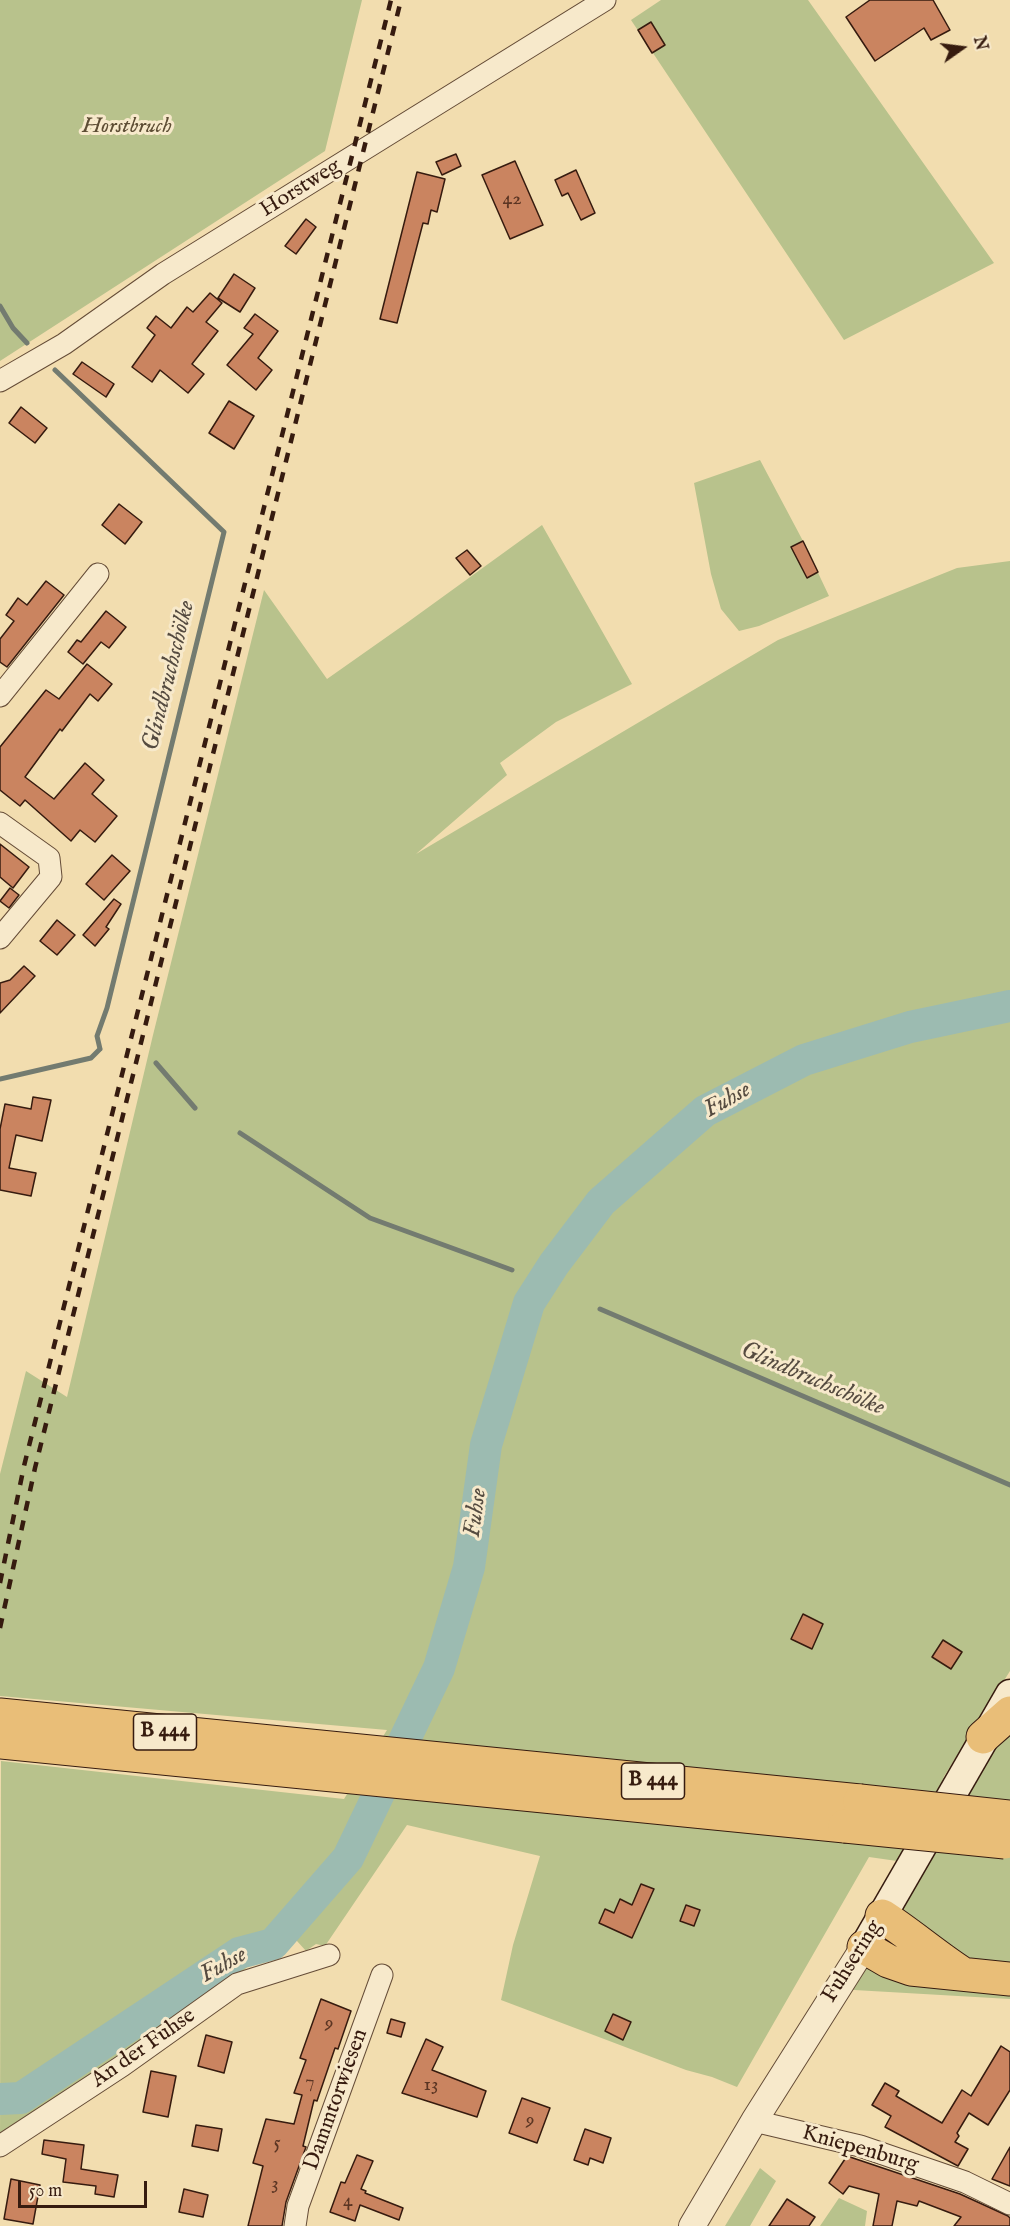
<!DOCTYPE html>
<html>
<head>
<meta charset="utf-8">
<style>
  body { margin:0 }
  #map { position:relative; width:1010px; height:2226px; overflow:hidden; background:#f2ddaf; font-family:"IM FELL English",serif }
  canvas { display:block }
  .north { position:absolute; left:932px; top:18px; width:60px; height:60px; -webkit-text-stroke:4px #f7e9cb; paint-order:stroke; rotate:76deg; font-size:16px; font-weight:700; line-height:24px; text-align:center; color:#361b0f }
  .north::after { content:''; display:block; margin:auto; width:21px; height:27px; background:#361b0f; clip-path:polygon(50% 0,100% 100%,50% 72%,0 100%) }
  .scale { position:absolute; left:18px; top:2181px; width:129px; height:27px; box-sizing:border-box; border:3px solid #361b0f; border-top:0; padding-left:8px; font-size:18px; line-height:21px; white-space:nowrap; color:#361b0f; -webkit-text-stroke:4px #f7e9cb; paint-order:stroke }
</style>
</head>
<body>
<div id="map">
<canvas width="1010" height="2226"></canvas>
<div class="north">N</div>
<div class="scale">50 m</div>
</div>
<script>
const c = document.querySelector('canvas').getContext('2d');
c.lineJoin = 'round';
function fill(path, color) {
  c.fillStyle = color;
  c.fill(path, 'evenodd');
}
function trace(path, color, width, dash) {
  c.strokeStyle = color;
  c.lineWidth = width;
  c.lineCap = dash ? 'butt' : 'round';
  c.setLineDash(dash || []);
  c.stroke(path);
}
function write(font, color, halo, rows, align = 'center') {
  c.font = font + ' "IM FELL English",serif';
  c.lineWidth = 6;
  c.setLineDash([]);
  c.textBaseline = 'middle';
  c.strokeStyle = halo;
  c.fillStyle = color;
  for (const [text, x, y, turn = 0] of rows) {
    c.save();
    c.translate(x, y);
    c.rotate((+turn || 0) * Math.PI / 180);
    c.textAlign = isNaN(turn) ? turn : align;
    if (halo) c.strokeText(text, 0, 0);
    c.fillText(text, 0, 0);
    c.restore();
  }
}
fill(new Path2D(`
  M0,0H362L325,151L0,361Z
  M661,0H808L994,263L844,340L631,20Z
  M760,460L803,541L829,596L759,626L739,631L721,609L711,574L694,483Z
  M542,525L632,684L556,722L500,763L507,775L416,854L778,640L957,568L1010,561V1671L943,1778L1010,1726V1999L837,1989L904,1862L869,1857L737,2087L712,2077L686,2070L501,2000L513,1945L540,1856L407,1825L325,1946L316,1944L306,1951L288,1931L235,1978L0,2140L1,1761L344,1799L387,1730L0,1696V1474L26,1371L67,1397L153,1035L264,590L327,679L408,622Z
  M760,2168L776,2181L750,2226H725Z
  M839,2198L867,2211L865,2226H820Z`), '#b8c28c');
trace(new Path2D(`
  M0,306L13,328L27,343
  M55,370L224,532L107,1008L97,1036L100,1049
  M156,1063L195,1108
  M0,1079L91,1058L100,1049
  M240,1133L370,1218L512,1270
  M600,1309L1010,1485`), '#737b70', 5);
trace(new Path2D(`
  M0,2099L21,2098L239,1953L273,1944L348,1858L439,1668L469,1567L486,1445L529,1303L554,1264L601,1202L705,1111L804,1060L910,1027L1010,1006`), '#9cbbb1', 32);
const building = new Path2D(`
  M870,0H933L950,30L931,40L924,28L875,61L846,17Z
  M651,22L665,45L652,53L638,30Z
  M456,154L461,166L442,175L436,162Z
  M515,161L543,225L510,239L482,175Z
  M576,170L595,213L581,220L568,193L562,196L555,180Z
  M417,172L445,179L437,212L431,210L428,224L423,223L397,323L380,319Z
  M306,219L316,227L296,254L285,246Z
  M234,274L255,288L240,312L218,298Z
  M210,293L222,303L206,322L218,331L192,364L204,374L188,393L160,370L152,382L132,367L155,335L147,328L156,316L171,328L187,307L193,312Z
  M255,314L278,331L258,358L272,370L256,390L227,365L253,334L244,328Z
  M82,362L114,384L106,397L73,374Z
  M229,401L254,416L234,449L209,433Z
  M21,407L47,428L35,443L9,423Z
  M119,504L142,522L125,544L102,525Z
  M803,541L818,572L807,578L791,547Z
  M467,550L481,566L470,575L456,558Z
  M46,581L64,595L7,667L0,662V639L14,621L6,615L18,598L27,605Z
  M106,611L126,627L109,648L101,642L83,664L68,652L77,640L81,642Z
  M87,664L112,684L98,701L90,694L62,731L60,729L25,777L54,799L85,763L104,780L92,794L117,816L95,842L80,830L71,841L25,800L20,806L0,790V747L46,690L59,699Z
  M0,844L29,867L13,888L0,877Z
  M112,855L130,871L104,900L86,884Z
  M10,888L19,895L9,908L0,901Z
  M114,899L121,904L106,927L109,929L95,946L83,935Z
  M57,920L75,935L57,955L40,941Z
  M24,966L35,976L0,1013V983L10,980Z
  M33,1097L51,1100L42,1141L16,1135L9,1168L36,1173L31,1196L0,1190V1129L5,1104L31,1109Z
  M803,1614L823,1624L812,1649L791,1639Z
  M943,1640L962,1652L951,1669L932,1657Z
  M641,1884L654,1889L632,1938L599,1923L605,1909L614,1913L620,1899L632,1905Z
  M686,1905L700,1910L694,1926L680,1921Z
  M321,1999L351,2011L338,2049L335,2048L317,2101L314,2100L303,2146L306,2147L286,2202L282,2226H248L263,2166L253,2163L266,2119L294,2124L302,2095L294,2093L306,2060L300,2058Z
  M613,2014L631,2022L623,2040L605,2031Z
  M391,2019L405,2023L401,2037L387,2033Z
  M206,2035L232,2042L224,2073L198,2066Z
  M426,2039L443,2047L432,2070L486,2091L477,2117L402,2093Z
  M1001,2046L1010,2052V2090L988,2125L969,2113L957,2133L959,2136L955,2142L968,2149L958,2166L885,2127L891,2116L872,2105L885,2083L899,2091L896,2096L942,2123L962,2090L971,2096Z
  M151,2071L176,2076L168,2117L143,2112Z
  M522,2098L550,2108L537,2143L509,2133Z
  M196,2125L222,2129L218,2151L192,2146Z
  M585,2129L611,2138L603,2163L590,2158L588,2165L574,2160Z
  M44,2140L84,2145L81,2169L118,2175L114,2197L95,2194L96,2186L63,2182L66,2159L42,2154Z
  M1010,2147V2186L992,2179Z
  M357,2155L373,2161L361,2189L366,2191L365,2193L403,2208L399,2220L360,2205L355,2221L330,2212L341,2182L345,2183Z
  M847,2156L960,2194L1008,2216L1010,2218V2226H954L961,2217L919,2201L917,2206L897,2201L892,2226H873L879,2194L849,2186L843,2194L829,2183Z
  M11,2179L40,2185L33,2224L4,2219Z
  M184,2189L208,2195L203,2217L179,2212Z
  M787,2199L815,2217L809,2226H769Z`);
fill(building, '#ca8460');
trace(building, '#361b0f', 1.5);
const minor = new Path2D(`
  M0,381L64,344L163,274L605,0
  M0,696L98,574
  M0,823L49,858L51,877L0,938
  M754,2121L860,2146L965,2182L1010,2204
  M0,2146L122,2066L237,1984L329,1955
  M295,2226L298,2206L382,1975`);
const tertiary = new Path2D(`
  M692,2226L754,2121L864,1947`);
const secondary = new Path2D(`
  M864,1947L1010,1694`);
const trunk = new Path2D(`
  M0,1715L860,1801
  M983,1737L1010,1713
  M0,1742L845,1826
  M882,1916C910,1934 935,1956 963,1974
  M864,1947L888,1961L911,1969L1010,1979`);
trace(minor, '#654c37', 23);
trace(tertiary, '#654c37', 28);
trace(secondary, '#361b0f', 31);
trace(trunk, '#361b0f', 35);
trace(minor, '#f7e9cb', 21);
trace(tertiary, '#f7e9cb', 26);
trace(secondary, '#f7e9cb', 28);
trace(trunk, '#e9be78', 33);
trace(new Path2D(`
  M0,1583L24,1466L391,0
  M0,1628L35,1468L401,0`), '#361b0f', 4.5, [10, 10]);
const trunkBridge = new Path2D(`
  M860,1801L1010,1817
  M845,1826L1005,1842`);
trace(trunkBridge, '#361b0f', 35, []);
trace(trunkBridge, '#e9be78', 33);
write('20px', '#5b3523', null, [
  ["42",512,200],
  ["9",329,2024],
  ["7",310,2083],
  ["13",431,2086],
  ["9",530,2121],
  ["5",277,2144],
  ["3",275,2185],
  ["4",348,2202]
]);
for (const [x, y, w] of [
  [165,1732,63],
  [653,1781,63]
]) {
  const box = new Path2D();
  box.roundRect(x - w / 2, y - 18, w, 36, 4.5);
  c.fillStyle = '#f7e9cb';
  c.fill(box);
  trace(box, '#361b0f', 1.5);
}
write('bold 21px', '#361b0f', null, [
  ["B 444",165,1732],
  ["B 444",653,1781]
]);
write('italic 22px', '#5d4d34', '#f7e9cb', [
  ["Horstbruch",127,127]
]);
write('22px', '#361b0f', '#f7e9cb', [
  ["Horstweg",301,189,-32],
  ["Fuhsering",853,1962,-58],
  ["An der Fuhse",144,2049,-35],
  ["Dammtorwiesen",337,2100,-70],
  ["Kniepenburg",860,2150,16]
]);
write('italic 24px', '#554b40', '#f7e9cb', [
  ["Glindbruchschölke",170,676,-76],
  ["Fuhse",728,1101,-29],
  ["Glindbruchschölke",812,1380,23],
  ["Fuhse",477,1513,-82],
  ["Fuhse",224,1966,-29]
]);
</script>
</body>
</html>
